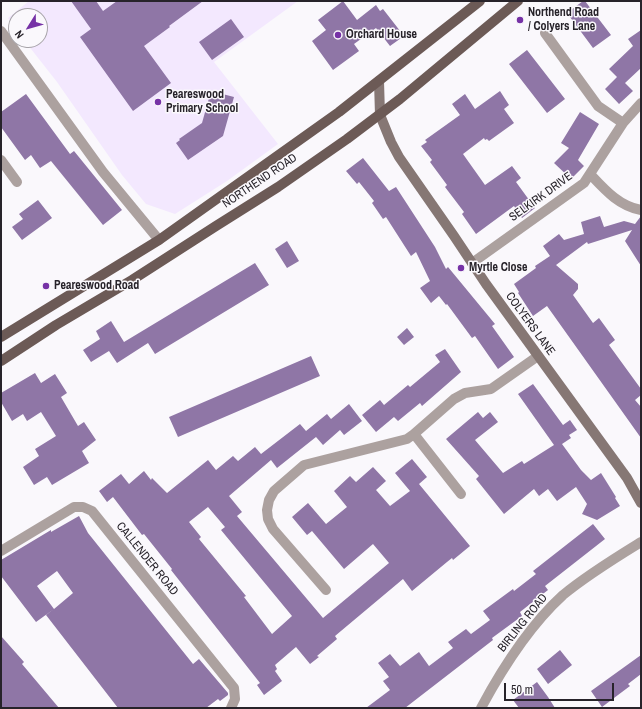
<!DOCTYPE html>
<html>
<head>
<meta charset="utf-8">
<style>
  body { margin:0 }
  #map { position:relative; width:642px; height:709px; overflow:hidden; background:#faf8fc; font-family:"Archivo Narrow",sans-serif }
  canvas { display:block }
  .frame { position:absolute; inset:0; border:2px solid #27232a; pointer-events:none }
  .north { position:absolute; left:8px; top:8px; width:40px; height:40px; box-sizing:border-box; background:#faf8fc; border:1px solid #a6a3a8; border-radius:50%; rotate:233deg; font-size:11px; font-weight:700; line-height:16px; text-align:center; color:#27232a }
  .north::after { content:''; display:block; margin:auto; width:14px; height:18px; background:#7632a6; clip-path:polygon(50% 0,100% 100%,50% 72%,0 100%) }
  .scale { position:absolute; left:504px; top:683px; width:110px; height:18px; box-sizing:border-box; border:2px solid #27232a; border-top:0; padding-left:5px; font-size:12px; line-height:14px; white-space:nowrap; color:#27232a; -webkit-text-stroke:3px #faf8fc; paint-order:stroke }
</style>
</head>
<body>
<div id="map">
<canvas width="642" height="709"></canvas>
<div class="frame"></div>
<div class="north">N</div>
<div class="scale">50 m</div>
</div>
<script>
const c = document.querySelector('canvas').getContext('2d');
c.lineJoin = 'round';
function fill(path, color) {
  c.fillStyle = color;
  c.fill(path, 'evenodd');
}
function trace(path, color, width, dash) {
  c.strokeStyle = color;
  c.lineWidth = width;
  c.lineCap = dash ? 'butt' : 'round';
  c.setLineDash(dash || []);
  c.stroke(path);
}
function write(font, color, halo, rows, align = 'center') {
  c.font = font + ' "Archivo Narrow",sans-serif';
  c.lineWidth = 3;
  c.setLineDash([]);
  c.textBaseline = 'middle';
  c.strokeStyle = halo;
  c.fillStyle = color;
  for (const [text, x, y, turn = 0] of rows) {
    c.save();
    c.translate(x, y);
    c.rotate((+turn || 0) * Math.PI / 180);
    c.textAlign = isNaN(turn) ? turn : align;
    if (halo) c.strokeText(text, 0, 0);
    c.fillText(text, 0, 0);
    c.restore();
  }
}
fill(new Path2D(`
  M29,1H298L214,62L278,144L227,181L175,214L146,204L122,175L57,82L24,40H40V16H16V29L8,18Z`), '#f3e8fe');
fill(new Path2D(`
  M71,1H96L103,11L117,1H203L169,26L170,27L144,46L171,83L133,111L80,37L91,29Z
  M343,1L357,20L376,5L380,11L383,9L404,36L390,46L376,28L354,44L359,51L333,70L312,41L326,30L318,20Z
  M583,1H585L611,35L593,48L567,13Z
  M231,19L244,37L212,60L199,42Z
  M641,30V68L625,83L633,91L619,104L605,89L617,77L609,69L633,46L628,39Z
  M527,50L565,99L547,113L509,64Z
  M211,91L234,97L223,136L188,160L176,143L180,140L179,139L202,123Z
  M500,91L509,105L504,109L514,123L489,141L487,139L485,140L484,138L463,154L485,185L512,166L521,178L516,182L535,208L522,218L514,206L476,234L462,214L464,212L445,187L447,185L430,162L432,160L421,146L427,142L425,140L460,115L452,104L465,94L475,109Z
  M26,94L70,154L74,151L122,210L103,225L51,161L40,168L31,155L25,160L1,127V112Z
  M580,112L599,124L578,160L584,166L571,179L554,163L569,148L561,143Z
  M363,158L389,191L396,187L435,247L446,269L448,267L495,324L492,326L514,357L498,369L475,336L472,338L447,304L446,305L439,296L431,303L420,288L430,281L416,252L411,256L386,217L383,219L372,203L374,201L359,182L357,184L346,171Z
  M38,200L52,218L22,240L12,227L23,219L19,214Z
  M600,216L604,227L624,221L635,224L641,216V266L625,241L632,230L588,244L587,242L556,265L578,284V289L573,295L593,323L599,318L615,340L609,345L641,389V395L635,400L641,407V438L547,306L533,316L518,293L519,292L514,284L536,268L535,266L550,256L543,246L559,234L564,240L584,234L581,222Z
  M287,241L299,261L287,268L275,249Z
  M255,263L269,285L155,354L148,343L117,363L109,351L91,362L83,350L100,339L96,331L111,321L124,342Z
  M407,328L414,337L404,345L397,337Z
  M445,349L461,372L422,406L420,403L398,421L394,417L376,432L362,415L380,400L384,405L408,385L410,387L440,362L435,355Z
  M311,356L320,376L178,437L169,417Z
  M35,373L41,383L55,374L67,393L61,397L78,426L84,422L96,440L82,451L89,463L52,485L47,477L34,485L23,467L39,456L35,449L56,436L41,412L27,421L23,414L12,421L1,402V393Z
  M533,384L563,425L570,420L577,430L569,435L571,438L562,444L581,470L591,480L601,473L616,497L615,498L620,506L597,520L582,514L587,504L576,487L557,501L548,489L539,496L534,489L504,514L476,479L479,476L446,439L478,412L483,418L490,412L498,422L475,440L503,473L522,461L524,464L554,445L518,394Z
  M349,404L362,421L344,435L340,430L323,445L316,437L277,468L271,460L229,496L242,512L237,516L323,618L389,563L373,544L344,569L312,531L307,535L292,517L308,503L326,524L347,507L334,491L350,476L356,482L373,467L386,481L376,490L390,506L410,491L395,473L412,459L427,477L419,484L470,546L453,560L452,558L447,562L412,591L403,579L335,636L337,639L317,656L319,657L310,664L296,647L275,665L277,669L275,671L282,681L264,695L257,685L260,683L171,570L172,569L144,534L142,535L113,497L107,502L99,491L121,474L129,484L144,471L151,480L152,478L167,493L208,460L216,470L233,456L238,461L255,447L261,454L300,424L306,431L327,414L331,419ZM208,507L225,527L221,530L292,616L272,634L244,597L246,596L199,539L201,537L189,522Z
  M79,516L88,533L193,664L199,659L228,693V695L220,701L218,699L206,708H118L46,615L54,609L36,622L1,576V560L51,530V532ZM57,571L73,593L54,609L37,586Z
  M593,524L605,539L545,586L548,590L520,612L522,616L492,638L493,640L405,708H366L390,690L383,681L389,677L378,663L390,654L400,666L419,652L429,666L453,648L448,642L466,629L471,634L490,620L483,611L513,589L514,591L536,574L533,571Z
  M1,636L24,662L22,664L59,708H1Z
  M560,650L572,665L548,684L537,669Z
  M641,655V674L628,684L630,686L602,707L591,691Z
  M537,682L548,697L555,708H519L513,700Z`), '#8f76a6');
trace(new Path2D(`
  M1,31L103,172L159,240
  M545,33L598,106L623,123
  M1,160L17,182
  M590,174C605,190 619,206 641,210
  M472,263L584,183L623,123L641,103
  M414,434L454,399L465,393L491,389L538,356
  M1,551L74,507H83L92,511L234,688L235,699L231,708
  M326,590L273,529L268,519L267,510L269,500L274,491L304,465L407,439L414,434L461,494
  M481,708C503,667 529,626 563,595C587,575 615,558 641,542`), '#aca19f', 10);
trace(new Path2D(`
  M379,81L380,115L391,142L399,157L454,236L486,284L627,478L641,503`), '#867774', 10);
trace(new Path2D(`
  M1,337L159,240L339,112L480,1
  M1,361L56,325L132,280L216,226L278,187L347,139L400,99L518,1`), '#6c5a56', 10);
for (const [x, y, r, color] of [
  [520,20,4,"#7632a6"],
  [338,35,4,"#7632a6"],
  [158,102,4,"#7632a6"],
  [461,268,4,"#7632a6"],
  [46,286,4,"#7632a6"]
]) {
  const dot = new Path2D();
  dot.arc(x, y, r, 0, 2 * Math.PI);
  c.fillStyle = color;
  c.fill(dot);
  trace(dot, '#faf8fc', 1.5);
}
write('bold 12px', '#27232a', '#faf8fc', [
  ["Northend Road",528,13],
  ["/ Colyers Lane",528,27],
  ["Orchard House",346,35],
  ["Peareswood",166,95],
  ["Primary School",166,109],
  ["Myrtle Close",469,268],
  ["Peareswood Road",54,286]
], 'left');
write('12px', '#27232a', '#faf8fc', [
  ["NORTHEND ROAD",260,181,-34],
  ["SELKIRK DRIVE",541,197,-36],
  ["COLYERS LANE",530,324,54],
  ["CALLENDER ROAD",147,559,51],
  ["BIRLING ROAD",523,623,-51]
]);
</script>
</body>
</html>
